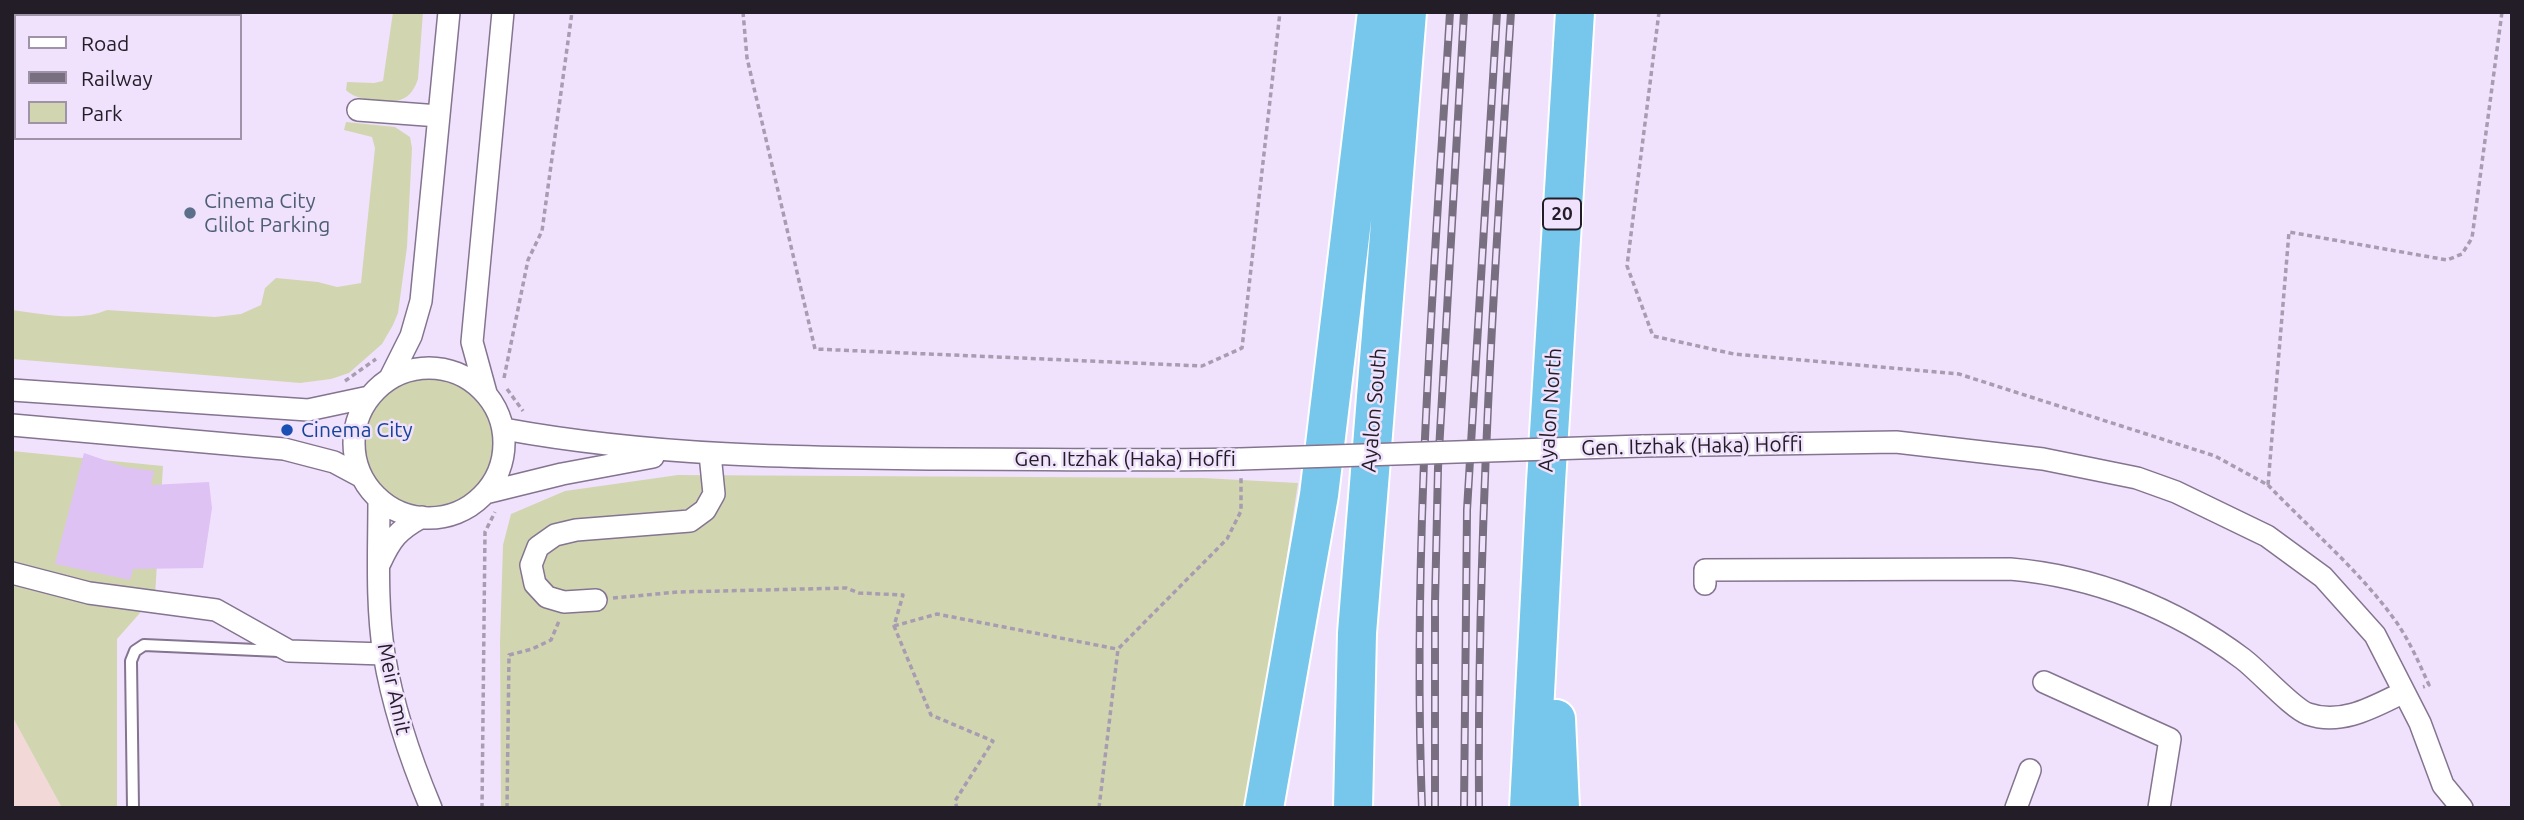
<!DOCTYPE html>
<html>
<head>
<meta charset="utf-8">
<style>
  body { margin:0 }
  #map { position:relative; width:2524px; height:820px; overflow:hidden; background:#f0e2fc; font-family:Ubuntu,sans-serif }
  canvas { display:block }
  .frame { position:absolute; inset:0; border:14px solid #231d28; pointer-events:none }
  .legend { position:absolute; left:14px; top:14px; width:228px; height:126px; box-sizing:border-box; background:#f0e2fc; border:2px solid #9e93a7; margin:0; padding:9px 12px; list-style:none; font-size:21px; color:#231d28 }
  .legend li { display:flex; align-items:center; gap:14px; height:35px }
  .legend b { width:35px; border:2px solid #9e93a7 }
</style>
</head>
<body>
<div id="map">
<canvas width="2524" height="820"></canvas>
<div class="frame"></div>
<ul class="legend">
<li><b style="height:9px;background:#fff"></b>Road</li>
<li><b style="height:9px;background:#786f80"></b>Railway</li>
<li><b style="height:19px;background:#d1d6b1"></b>Park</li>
</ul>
</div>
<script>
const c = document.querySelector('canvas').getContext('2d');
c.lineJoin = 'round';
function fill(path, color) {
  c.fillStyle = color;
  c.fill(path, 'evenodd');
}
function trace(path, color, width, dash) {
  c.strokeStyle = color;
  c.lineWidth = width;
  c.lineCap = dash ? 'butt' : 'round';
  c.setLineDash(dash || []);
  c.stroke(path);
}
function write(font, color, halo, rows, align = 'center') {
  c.font = font + ' Ubuntu,sans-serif';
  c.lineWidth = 5;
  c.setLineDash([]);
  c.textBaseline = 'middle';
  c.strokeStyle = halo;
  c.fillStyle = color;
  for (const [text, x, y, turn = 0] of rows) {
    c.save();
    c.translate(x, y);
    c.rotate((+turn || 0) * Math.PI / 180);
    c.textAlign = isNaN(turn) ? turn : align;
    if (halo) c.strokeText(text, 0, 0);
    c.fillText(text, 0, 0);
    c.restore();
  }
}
fill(new Path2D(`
  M12,716L62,808H12Z`), '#f2d8d6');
fill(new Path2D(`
  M393,12H423L418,79C415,88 410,97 400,100C388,104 354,100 346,90L347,82L374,83L383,81Z
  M346,122L395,127L410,137L412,148L407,247L398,313L393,325L382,344L349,373L331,379L300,383L12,359V310C42,314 80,322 107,310L215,317L241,314L261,305L265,288L276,278L318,282L337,287L361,283L375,148L372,137L344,130Z
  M364 442a66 66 0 1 1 132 0a66 66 0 1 1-132 0Z
  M12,451L163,466L155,596L117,639V808H62L12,716Z
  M678,475L1203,478L1298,483L1249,808H501L500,642L503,545L511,514L565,491Z`), '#d1d6b1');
fill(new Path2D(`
  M84,453L125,467L154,471L151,485L209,482L212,508L203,568L133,569L130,580L55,564Z`), '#ddc2f3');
const service = new Path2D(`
  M133,808L131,661L135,651L144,645L279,651`);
const minor = new Path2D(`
  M358,110L439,116
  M354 443a75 75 0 1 1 150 0a75 75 0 1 1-150 0Z
  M390,378L411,336L421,301L449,12
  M12,390L308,410L369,397
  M486,393L472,342L503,12
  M12,425L284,449L334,462L362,477
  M504,429C651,456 799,458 948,459C1045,459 1143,461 1240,459
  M1642,446L1896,442L2043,459L2137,478L2176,492L2267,536L2323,577L2375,635L2420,723L2443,785L2462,808
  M485,493L562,474L653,457
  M379,499C379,550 376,603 384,654C393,708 410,758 431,808
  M380,563C391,539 398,530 422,517
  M12,573L89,593L216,610L289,651L384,654
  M1705,584V570L2010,569C2094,576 2175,608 2243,659C2259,671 2293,709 2308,714C2342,726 2375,706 2404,692
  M596,600L564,602L547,597L535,584L531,565L538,547L555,535L576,530L690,521L705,510L714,494L710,454
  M2044,682L2170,739L2159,808
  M2016,808L2030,770`);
const motorway = new Path2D(`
  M1556,719L1560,808
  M1264,808L1319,495L1377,12
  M1353,808L1357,633L1407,12
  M1529,808L1546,482L1575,12`);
trace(service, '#847490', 14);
trace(minor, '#847490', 24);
trace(motorway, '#fff', 42);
trace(new Path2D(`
  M743,12L747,58L815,349L1202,366L1242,348L1280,12
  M1659,12L1627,266L1653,336L1734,354L1959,374L2215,456L2268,485L2289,232L2447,260L2462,254L2472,238L2502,12
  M504,378L528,260L542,231L572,12
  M345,381L376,359
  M507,389L523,411
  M2268,485C2310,529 2362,573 2397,623C2410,642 2419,663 2429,685L2423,687
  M613,598L678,592L846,588L859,593L903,595L894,626L931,715L993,741L955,801L957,808
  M894,626L937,614L1117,649
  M482,808L485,532L495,512
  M507,808L509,655L532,649L551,640L559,621
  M1099,808L1118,649L1227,539L1241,511V478`), '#a89cb1', 3.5, [5, 3.5]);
trace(service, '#fff', 10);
trace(minor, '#fff', 21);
trace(motorway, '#76c7eb', 38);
const rail = new Path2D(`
  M1422,808C1412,543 1434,277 1450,12
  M1435,808V603L1438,468L1464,12
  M1464,808L1467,510L1497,12
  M1479,808C1477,542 1494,277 1511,12`);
trace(rail, '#786f80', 8);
trace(rail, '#f0e2fc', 5, [16]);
const minorBridge = new Path2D(`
  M1240,459L1642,446`);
trace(minorBridge, '#847490', 24, []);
trace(minorBridge, '#fff', 21);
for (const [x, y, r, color] of [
  [190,213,7,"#5c6f8a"],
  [287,430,7,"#1a4fb4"]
]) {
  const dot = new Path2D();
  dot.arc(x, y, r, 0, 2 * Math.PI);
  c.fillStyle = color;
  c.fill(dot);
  trace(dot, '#f0e2fc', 2.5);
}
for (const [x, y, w] of [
  [1562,214,38]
]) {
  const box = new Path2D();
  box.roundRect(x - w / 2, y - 15.5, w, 31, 5);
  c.fillStyle = '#f0e2fc';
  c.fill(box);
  trace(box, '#231d28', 2);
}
write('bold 19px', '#231d28', null, [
  ["20",1562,214]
]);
write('21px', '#4e5e75', '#f0e2fc', [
  ["Cinema City",204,201],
  ["Glilot Parking",204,225]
], 'left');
write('21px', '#231d28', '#f0e2fc', [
  ["Ayalon South",1374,410,-85],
  ["Ayalon North",1550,410,-86],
  ["Gen. Itzhak (Haka) Hoffi",1692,446,-1],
  ["Gen. Itzhak (Haka) Hoffi",1125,459],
  ["Meir Amit",394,689,78]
]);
write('21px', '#164399', '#f0e2fc', [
  ["Cinema City",301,430]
], 'left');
</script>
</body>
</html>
